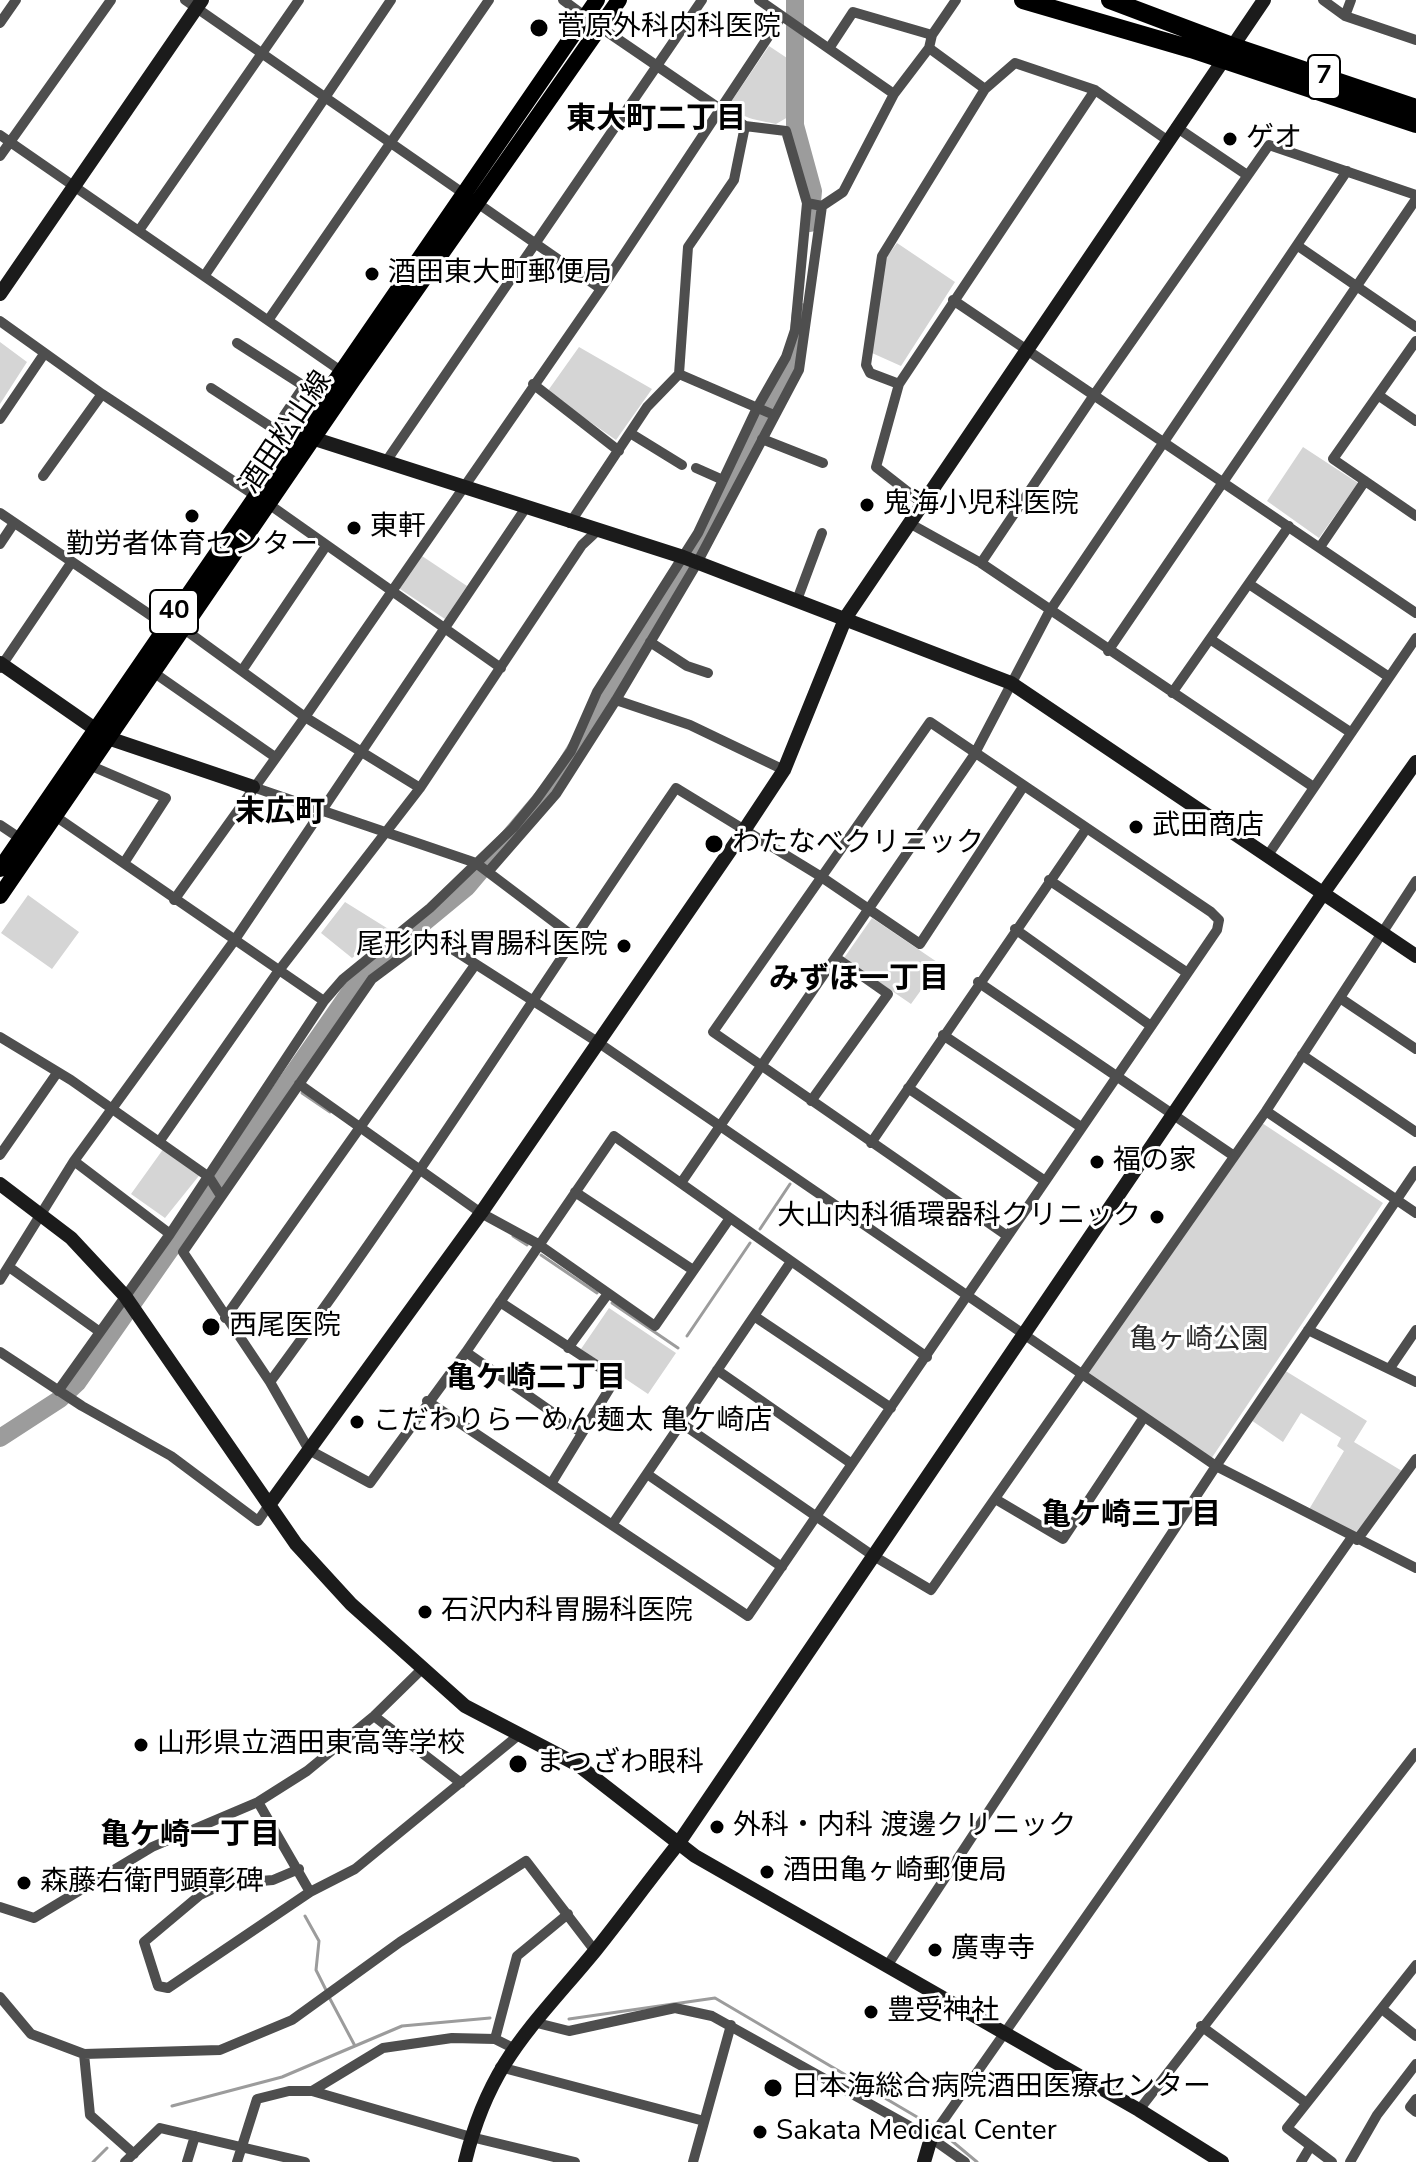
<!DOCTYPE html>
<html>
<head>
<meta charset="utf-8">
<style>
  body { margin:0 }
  canvas { display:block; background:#fff }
</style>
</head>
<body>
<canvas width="1416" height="2162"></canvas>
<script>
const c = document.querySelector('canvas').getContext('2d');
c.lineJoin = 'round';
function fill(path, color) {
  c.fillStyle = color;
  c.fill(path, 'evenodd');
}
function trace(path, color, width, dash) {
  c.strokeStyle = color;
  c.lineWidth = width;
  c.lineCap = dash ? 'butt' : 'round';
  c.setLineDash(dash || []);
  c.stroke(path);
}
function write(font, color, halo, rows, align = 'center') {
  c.font = font + ' "Nunito Sans","Noto Sans JP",sans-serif';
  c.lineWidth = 6;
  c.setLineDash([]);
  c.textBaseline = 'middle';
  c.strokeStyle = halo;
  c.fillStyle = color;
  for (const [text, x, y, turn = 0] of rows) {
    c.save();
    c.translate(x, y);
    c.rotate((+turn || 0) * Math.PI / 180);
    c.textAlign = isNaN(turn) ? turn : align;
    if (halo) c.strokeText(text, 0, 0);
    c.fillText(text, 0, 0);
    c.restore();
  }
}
fill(new Path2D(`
  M769,46L787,58L788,117L776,124C759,120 737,119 731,102Z
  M897,243L955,282L901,366L872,353L886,258Z
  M0,342L27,362L0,404Z
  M579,347L652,389L616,440L547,392Z
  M1303,447L1358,483L1319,538L1267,501Z
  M419,554L467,586L445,619L397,587Z
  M28,895L79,932L52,969L1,933Z
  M345,902L390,930L352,958L321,933Z
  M872,918L940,964L911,1004L844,958Z
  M1259,1121L1383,1203L1211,1459L1087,1373Z
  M164,1148L202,1172L165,1218L131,1194Z
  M609,1308L676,1353L648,1394L581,1349Z
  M1284,1370L1367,1421L1354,1442L1402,1471L1358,1534L1308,1511L1344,1451L1337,1446L1341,1438L1301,1413L1283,1442L1251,1420Z`), '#d5d5d5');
trace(new Path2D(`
  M286,1083L288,1085
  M302,1093L330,1112
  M760,1229L790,1184
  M513,1236L527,1245
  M541,1255L597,1293
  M612,1303L678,1348
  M687,1336L750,1243
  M305,1916L319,1941L316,1970L326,1990
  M329,1997L355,2046
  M569,2019L715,1998L934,2127
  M172,2106L282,2077L402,2026L490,2018
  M940,2131L977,2162
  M93,2162L107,2148`), '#9c9c9c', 3);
trace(new Path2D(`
  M795,0V125L813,191L810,223
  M0,1438L60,1399L77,1383L364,972L467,887L555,783L703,542L757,421L781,381L798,342L801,312`), '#9c9c9c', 18);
trace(new Path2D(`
  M185,0L601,289
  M563,0L586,17
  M759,0L894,94
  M1323,0L1345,16L1416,40
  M1345,16L1351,0
  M0,23L16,0
  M830,47L853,12L932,35
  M929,48L985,89
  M1176,127L1247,175
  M0,135L341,371
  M0,156L111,0
  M807,203L822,206L843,192L894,94L929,48L932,35L956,0
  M140,229L299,0
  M1298,246L1416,327
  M205,275L391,0
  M953,300L1416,613
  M269,319L489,0
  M0,321L102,394L256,496
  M1416,341L1333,459L1416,516
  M237,343L304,386L275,429
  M679,374L774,415
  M533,384L619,451
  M899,384L870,373L866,365L882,256L985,89L1015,63L1095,90L1167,140
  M211,388L294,442
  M1378,395L1416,421
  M0,419L44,354
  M630,433L682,465
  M762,439L823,463
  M385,463L702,0
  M696,468L723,480
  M43,476L102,394
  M922,503L876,467L899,384L1095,90
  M270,505L501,668
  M0,513L165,625
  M570,523L647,407L679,374L688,247L734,180L745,126
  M909,523L981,563L1312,786
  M0,544L14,523
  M1320,547L1365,481
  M981,563L1094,395L1269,145L1416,195
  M1249,584L1389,677
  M797,600L822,533
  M184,629L305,717L420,788
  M1210,639L1350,732
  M650,642L687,666L708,673
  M1108,651L1416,199
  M0,668L71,563
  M243,669L326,546
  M153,672L275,757
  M1172,693L1289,526
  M616,700L690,725L784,770
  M89,765L166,798L124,863
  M253,787L476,863L574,937
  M55,816L324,1001
  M0,825L21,839
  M1268,855L1416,638
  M488,872L556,794L616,700L696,565L799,370L822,206
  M1049,880L1186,972
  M174,900L305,717L601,289L782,16
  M1015,929L1151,1026
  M978,982L1234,1156
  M1340,998L1416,1049
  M943,1035L1081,1127
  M0,1037L71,1080L209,1177L221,1196
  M1302,1055L1416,1132
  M299,1084L481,1213L538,1244L655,1326L730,1218
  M908,1088L1045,1181
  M811,1101L888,994L838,959
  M1266,1111L1416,1213
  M159,1142L277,973L420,788L582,545L597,531
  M871,1143L1086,829
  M0,1155L57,1073
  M74,1161L170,1234
  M681,1183L974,755L1049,612L1347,171
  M575,1192L693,1270
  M9,1267L100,1332
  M0,1280L74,1161L234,941L525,509
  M500,1302L616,1378L551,1484
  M754,1316L891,1408
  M225,1318L475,965
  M1308,1330L1416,1382
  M568,1348L607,1295
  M0,1352L82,1406L171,1456L258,1521L269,1505
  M466,1352L582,1433
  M927,1357L614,1136L466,1352L370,1483L309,1450L270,1382L183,1252L372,979L427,938L438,940L596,1041L1216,1466L1416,1568
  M1390,1368L1416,1330
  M717,1370L852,1464
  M270,1382C413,1189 540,986 676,788L820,876L920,944L1023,787
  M58,1391L170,1234L324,1001L343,979L430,908L513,828L536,800L571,751L597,692L698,533L757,408L786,357L795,330L807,203L786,131L745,126L600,27
  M427,1401L748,1616L1217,930L1219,920L1211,912L930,722L713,1032L1006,1235
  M681,1423L872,1555L931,1590L1266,1111L1416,881
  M647,1474L782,1567
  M997,1500L1063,1539L1144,1417
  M612,1525L790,1263
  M1357,1540L1416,1459
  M374,1716L461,1783
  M258,1802L310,1892
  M299,1869L273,1880L223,1884L200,1895L144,1942L158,1986L168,1988L310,1892L355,1869L520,1734
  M0,1907L34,1918L152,1847L258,1802L307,1771L374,1716L421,1670
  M887,1966L1216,1466L1416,1171
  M0,1997L31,2034L84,2054L220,2050L292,2020L400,1942L526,1861L595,1951
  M1382,2009L1416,2036
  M533,2022L569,2031L675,2008L712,2016L931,2138L965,2162
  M1201,2026L1305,2102
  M495,2039L517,1956L568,1914
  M84,2054L90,2115L134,2154
  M500,2067L704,2121
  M312,2091L383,2048L452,2038L495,2039L513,2048
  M1416,2099L1410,2107L1416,2112
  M1139,2110L1416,1753
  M931,2138L1352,1537
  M125,2162L160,2128L305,2162
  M187,2162L195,2136
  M237,2162L257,2099L289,2091H312L471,2137L575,2162
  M693,2162L731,2025
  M1301,2162L1310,2147
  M1332,2162L1287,2128L1416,1965
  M1350,2162L1377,2115L1416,2064`), '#4e4e4e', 10);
trace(new Path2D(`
  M0,294L202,0
  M302,441L315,439L683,557L1011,683L1416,956
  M0,663L108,738L253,787
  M0,1184L71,1238L125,1296L296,1544L351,1604L465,1706L578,1765L695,1856L1139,2110L1222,2162
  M269,1505L481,1213L745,829L784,770L846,617L1264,0
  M465,2162C489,2062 533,2026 595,1951C623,1916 650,1879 678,1844L1324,892L1416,762
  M924,2162L931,2138`), '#1b1b1b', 14);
trace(new Path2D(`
  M0,869L597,0
  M0,896L353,380L619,0`), '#000', 16);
trace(new Path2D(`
  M1023,0L1191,49L1416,124
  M1110,0L1232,46L1416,108`), '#000', 18);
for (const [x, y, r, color] of [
  [539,28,10,"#000"],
  [1230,139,8,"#000"],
  [372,274,8,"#000"],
  [867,505,8,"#000"],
  [192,516,8,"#000"],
  [354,528,8,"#000"],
  [1136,827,8,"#000"],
  [714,844,10,"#000"],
  [624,946,8,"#000"],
  [1097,1162,8,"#000"],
  [1157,1217,8,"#000"],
  [211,1327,10,"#000"],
  [357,1422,8,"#000"],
  [425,1612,8,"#000"],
  [141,1745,8,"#000"],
  [518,1764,10,"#000"],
  [717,1827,8,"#000"],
  [767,1872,8,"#000"],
  [24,1883,8,"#000"],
  [935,1950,8,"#000"],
  [871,2012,8,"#000"],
  [773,2088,10,"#000"],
  [760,2132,8,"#000"]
]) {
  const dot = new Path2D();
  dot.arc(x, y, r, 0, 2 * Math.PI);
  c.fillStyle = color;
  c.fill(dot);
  trace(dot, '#fff', 3);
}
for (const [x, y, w] of [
  [1324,77,32],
  [174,612,48]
]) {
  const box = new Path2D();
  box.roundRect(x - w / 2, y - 22, w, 44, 6);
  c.fillStyle = '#fff';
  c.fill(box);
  trace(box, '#000', 2);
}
write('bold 26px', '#000', null, [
  ["7",1324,77],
  ["40",174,612]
]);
write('28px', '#000', '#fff', [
  ["菅原外科内科医院",557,28],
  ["ゲオ",1246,139],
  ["酒田東大町郵便局",388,274],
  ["鬼海小児科医院",883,505],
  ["東軒",370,528],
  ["勤労者体育センター",192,546,"center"],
  ["武田商店",1152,827],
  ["わたなべクリニック",732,844],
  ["尾形内科胃腸科医院",608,946,"right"],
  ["福の家",1113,1162],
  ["大山内科循環器科クリニック",1141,1217,"right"],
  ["西尾医院",229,1327],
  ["こだわりらーめん麺太 亀ケ崎店",373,1422],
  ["石沢内科胃腸科医院",441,1612],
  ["山形県立酒田東高等学校",157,1745],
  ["まつざわ眼科",536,1764],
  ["外科・内科 渡邊クリニック",733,1827],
  ["酒田亀ヶ崎郵便局",783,1872],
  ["森藤右衛門顕彰碑",40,1883],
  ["廣専寺",951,1950],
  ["豊受神社",887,2012],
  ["日本海総合病院酒田医療センター",791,2088],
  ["Sakata Medical Center",776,2132]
], 'left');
write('28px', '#000', '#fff', [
  ["酒田松山線",287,433,-56]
]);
write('28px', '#2c2c2c', '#fff', [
  ["亀ヶ崎公園",1199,1341]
]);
write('bold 30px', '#000', '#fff', [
  ["東大町二丁目",656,121],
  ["末広町",280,814],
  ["みずほ一丁目",859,981],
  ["亀ケ崎二丁目",536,1380],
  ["亀ケ崎三丁目",1131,1517],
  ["亀ケ崎一丁目",190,1837]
]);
</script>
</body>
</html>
